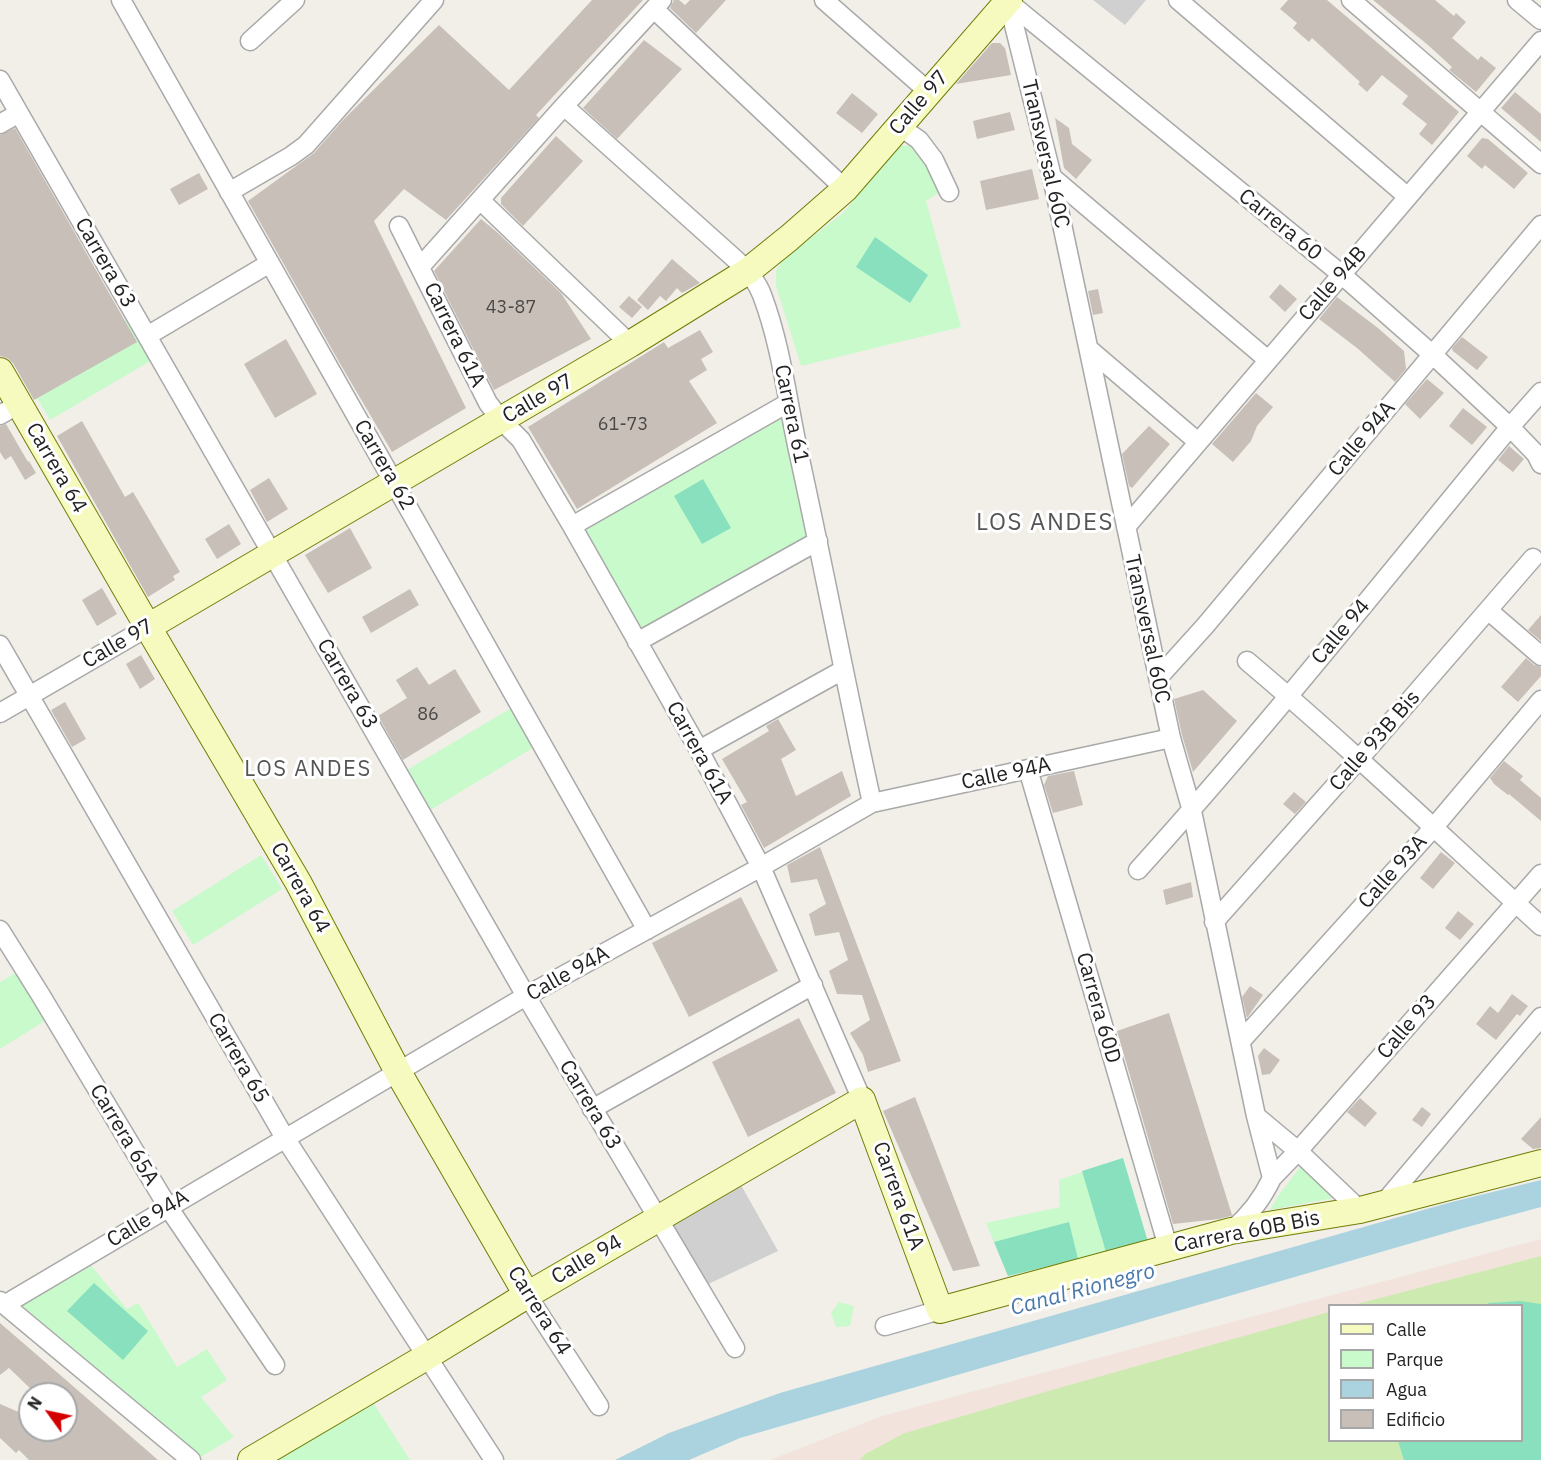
<!DOCTYPE html>
<html>
<head>
<meta charset="utf-8">
<style>
  body { margin:0 }
  #map { position:relative; width:1541px; height:1460px; overflow:hidden; background:#f2efe9; font-family:"IBM Plex Sans",sans-serif }
  canvas { display:block }
  .legend { position:absolute; left:1328px; top:1304px; width:195px; height:138px; box-sizing:border-box; background:#fff; border:2px solid #a7a7a7; margin:0; padding:8px 10px; list-style:none; font-size:18px; color:#222 }
  .legend li { display:flex; align-items:center; gap:12px; height:30px }
  .legend b { width:30px; border:2px solid #a7a7a7 }
  .north { position:absolute; left:18px; top:1382px; width:60px; height:60px; box-sizing:border-box; background:#fff; border:2px solid #a7a7a7; border-radius:50%; rotate:303deg; font-size:16px; font-weight:700; line-height:24px; text-align:center; color:#222 }
  .north::after { content:''; display:block; margin:auto; width:21px; height:27px; background:#d40000; clip-path:polygon(50% 0,100% 100%,50% 72%,0 100%) }
</style>
</head>
<body>
<div id="map">
<canvas width="1541" height="1460"></canvas>
<ul class="legend">
<li><b style="height:8px;background:#f7fabf"></b>Calle</li>
<li><b style="height:16px;background:#c8facc"></b>Parque</li>
<li><b style="height:16px;background:#aad3df"></b>Agua</li>
<li><b style="height:16px;background:#c7bfb8"></b>Edificio</li>
</ul>
<div class="north">N</div>
</div>
<script>
const c = document.querySelector('canvas').getContext('2d');
c.lineJoin = 'round';
function fill(path, color) {
  c.fillStyle = color;
  c.fill(path, 'evenodd');
}
function trace(path, color, width, dash) {
  c.strokeStyle = color;
  c.lineWidth = width;
  c.lineCap = dash ? 'butt' : 'round';
  c.setLineDash(dash || []);
  c.stroke(path);
}
function write(font, color, halo, rows, align = 'center') {
  c.font = font + ' "IBM Plex Sans",sans-serif';
  c.lineWidth = 6;
  c.setLineDash([]);
  c.textBaseline = 'middle';
  c.strokeStyle = halo;
  c.fillStyle = color;
  for (const [text, x, y, turn = 0] of rows) {
    c.save();
    c.translate(x, y);
    c.rotate((+turn || 0) * Math.PI / 180);
    c.textAlign = isNaN(turn) ? turn : align;
    if (halo) c.strokeText(text, 0, 0);
    c.fillText(text, 0, 0);
    c.restore();
  }
}
fill(new Path2D(`
  M1093,0H1146L1125,25Z
  M736,1176L778,1251L702,1287L663,1218Z`), '#d0d0d0');
fill(new Path2D(`
  M1541,1239V1460H770L882,1416ZM1330,1306H1522V1440H1330Z`), '#f3e3dd');
fill(new Path2D(`
  M1541,1256V1460H860L865,1454L905,1433L1048,1391L1329,1312L1330,1440H1522V1306L1353,1305Z`), '#cdebb0');
fill(new Path2D(`
  M914,145L942,191L926,201L961,327L801,366L776,286V271L783,259L843,213L899,146Z
  M128,318L152,360L50,420L26,379Z
  M782,415L813,532L640,632L585,530Z
  M513,707L536,746L429,811L405,771Z
  M261,855L282,889L193,945L172,911Z
  M19,971L48,1019L0,1049V982Z
  M1123,1158L1148,1242L1008,1276L986,1223L1060,1207L1059,1180Z
  M1301,1166L1339,1197L1270,1210L1278,1196Z
  M89,1263L127,1309L138,1303L177,1367L207,1349L227,1380L201,1397L234,1437L199,1458L17,1307Z
  M839,1302L854,1306L850,1326L836,1327L831,1313Z
  M374,1404L410,1460H276Z`), '#c8facc');
fill(new Path2D(`
  M875,237L928,275L910,303L856,267Z
  M703,479L731,528L702,544L674,496Z
  M1123,1158L1148,1242L1106,1252L1082,1171Z
  M1069,1222L1078,1259L1008,1276L994,1242Z
  M94,1283L148,1331L123,1360L67,1311Z
  M1520,1301L1541,1304V1460H1404L1398,1441L1522,1440V1306L1484,1305L1489,1303Z`), '#88e0be');
fill(new Path2D(`
  M1541,1180V1207L1460,1229L740,1438L689,1460H615L669,1433L780,1393L1448,1203Z`), '#aad3df');
fill(new Path2D(`
  M592,0H643L536,115L539,118L446,220L404,189L374,221L466,408L392,452L342,367L248,201L314,153L343,120L439,25L509,90Z
  M674,0H679L685,5L690,0H726L696,33L670,8Z
  M1288,0H1327L1459,112L1432,145L1419,134L1427,124L1402,104L1408,96L1382,75L1367,92L1358,84L1360,82L1312,38L1309,42L1293,28L1297,23L1280,9Z
  M1373,0H1435L1454,16L1456,13L1466,22L1452,38L1478,60L1481,56L1496,68L1476,92L1449,70L1452,67L1428,45Z
  M644,40L682,69L617,139L583,108Z
  M992,43H1000L1005,48L1011,75L956,84Z
  M1515,92L1541,114V142L1501,108Z
  M852,93L878,114L862,133L836,113Z
  M1010,112L1015,130L977,139L973,121Z
  M1055,118L1069,128L1072,144L1092,160L1076,179L1064,168Z
  M15,128L137,342L34,400L13,363L7,358L0,356V135Z
  M556,136L583,161L523,226L501,204V198Z
  M1482,138L1488,139L1528,173L1514,189L1485,165L1482,169L1467,156Z
  M1032,169L1039,199L986,210L980,181Z
  M199,173L208,189L179,205L170,189Z
  M481,219L498,233L561,293L591,339L494,390L434,271Z
  M672,259L700,283L682,293L677,288L666,301L660,296L648,310L637,300Z
  M1280,284L1297,299L1285,312L1269,297Z
  M1098,289L1103,313L1093,315L1088,291Z
  M629,296L642,307L632,318L619,307Z
  M1337,297L1378,328L1404,351L1406,369L1395,382L1357,348L1319,319Z
  M700,330L713,352L701,359L707,370L689,381L717,423L577,509L528,427L664,342L668,348Z
  M1462,337L1488,357L1477,370L1453,351L1452,348Z
  M286,339L317,394L275,418L244,364Z
  M1427,379L1444,393L1420,419L1405,404Z
  M1256,393L1273,407L1257,426L1251,441L1233,462L1212,444Z
  M1463,408L1487,427L1472,445L1449,426Z
  M82,421L125,497L133,492L180,572L173,576L175,580L148,597L57,436Z
  M6,424L28,462L29,461L36,473L25,480L11,456L5,460L0,452V426Z
  M1149,426L1170,444L1132,488L1129,486L1122,454Z
  M1509,446L1524,459L1513,472L1498,460Z
  M269,478L288,509L267,522L250,490Z
  M229,524L241,544L217,559L205,539Z
  M350,528L372,568L328,593L305,555Z
  M102,588L117,614L97,626L82,600Z
  M410,589L419,605L371,633L362,617Z
  M1541,615V641L1528,630Z
  M141,655L155,679L140,689L126,664Z
  M1526,658L1534,665L1541,667V676L1518,702L1501,687Z
  M417,667L429,685L455,669L481,712L403,760L378,716L407,698L396,680Z
  M1203,690L1237,721L1193,772L1182,735L1174,699Z
  M65,702L86,739L72,747L51,710Z
  M778,719L796,750L781,759L796,796L842,771L851,796L764,848L741,805L747,802L722,759L769,731L766,726Z
  M1504,761L1523,776L1520,780L1541,798V821L1509,794L1508,795L1494,784L1490,778Z
  M1074,771L1083,805L1053,813L1044,785L1048,776Z
  M1294,792L1306,802L1295,814L1283,804Z
  M820,847L901,1061L868,1072L863,1055L850,1033L870,1020L862,995L837,994L829,971L848,960L839,932L815,936L809,914L826,904L817,879L791,883L787,865Z
  M1441,852L1455,863L1433,889L1420,878Z
  M1191,882L1193,897L1166,905L1163,890Z
  M741,897L778,971L689,1017L652,943Z
  M1458,911L1474,924L1460,940L1445,928Z
  M1250,986L1263,995L1247,1018L1242,997Z
  M1512,994L1528,1006L1520,1016L1517,1014L1496,1040L1476,1024L1490,1006L1498,1013Z
  M1169,1013L1232,1215L1231,1216L1219,1219L1173,1224L1117,1031Z
  M799,1018L836,1093L748,1137L712,1062Z
  M1264,1048L1280,1060L1270,1074L1262,1075L1258,1056Z
  M915,1097L980,1266L953,1271L883,1111Z
  M1360,1098L1377,1113L1365,1127L1347,1112Z
  M1422,1107L1431,1114L1422,1127L1412,1120Z
  M1541,1117V1148L1533,1149L1521,1139Z
  M0,1323L66,1380L158,1460H29L19,1450L16,1453L0,1438V1404L30,1417V1430H66V1394H36L9,1368L0,1375Z`), '#c7bfb8');
const street = new Path2D(`
  M121,0L647,930
  M824,0L929,92
  M1006,0L1341,274L1433,355L1510,427L1536,454L1541,464
  M1178,0L1408,197
  M1351,0L1541,164
  M1517,0L1541,20
  M1008,1L1052,177L1171,738L1192,811L1256,1116L1272,1178C1262,1199 1250,1215 1232,1230
  M654,9L845,189
  M250,41L295,0
  M0,80L526,996L735,1348
  M564,106L735,259C746,269 757,281 762,295C781,345 787,399 798,450C824,568 846,686 872,803
  M0,124L19,113
  M899,126L919,140L934,160L949,192
  M1052,177L1268,360
  M229,192L291,156L306,145L434,0
  M480,200L630,344
  M399,226L488,403L501,420L521,440L572,526L699,750L761,867L862,1100
  M420,267L564,106L662,0
  M147,336L270,263
  M1089,349L1198,442
  M0,415L19,404
  M572,526L788,403
  M1126,527L1541,41
  M1489,611L1541,656
  M637,642L818,541
  M0,645L285,1138L494,1460
  M1247,661C1348,746 1443,837 1541,926
  M1158,678L1205,626L1541,225
  M0,713L148,627
  M699,750L843,670
  M1028,769L1168,1247
  M1138,870C1267,727 1387,576 1510,427L1541,392
  M1214,922L1359,759L1533,558
  M0,930L40,994L168,1207L275,1365
  M1241,1041L1434,827L1541,700
  M592,1109L813,985
  M1256,1116L1298,1151L1360,1210
  M1272,1178L1298,1151L1541,874
  M1382,1205L1541,1017
  M527,1295L599,1406
  M0,1301L191,1460
  M4,1305L526,996L761,867L872,803L1171,738
  M885,1326L940,1310`);
const secondary = new Path2D(`
  M0,371L152,634L298,882L398,1072L527,1295
  M148,627L630,344L748,271L789,238L845,189L1009,0
  M251,1460L426,1357L527,1295L862,1100L940,1310L1231,1231L1360,1210L1541,1163`);
trace(street, '#a9a9a9', 21);
trace(secondary, '#707d05', 28);
trace(street, '#fff', 18);
trace(secondary, '#f7fabf', 26);
write('18px', '#4b4948', null, [
  ["43-87",511,308],
  ["61-73",623,425],
  ["86",428,715]
]);
write('21px', '#222', '#fff', [
  ["Calle 97",919,103,-49],
  ["Transversal 60C",1045,154,77],
  ["Carrera 60",1280,225,39],
  ["Carrera 63",105,263,60],
  ["Calle 94B",1333,284,-49],
  ["Carrera 61A",454,335,64],
  ["Calle 97",538,399,-30],
  ["Carrera 61",791,414,78],
  ["Calle 94A",1362,439,-50],
  ["Carrera 62",384,465,60],
  ["Carrera 64",56,468,60],
  ["Transversal 60C",1147,629,78],
  ["Calle 94",1341,632,-50],
  ["Calle 97",118,644,-30],
  ["Carrera 63",347,684,60],
  ["Calle 93B Bis",1375,741,-49],
  ["Carrera 61A",699,753,61],
  ["Calle 94A",1006,774,-12],
  ["Calle 93A",1393,872,-48],
  ["Carrera 64",300,888,61],
  ["Calle 94A",568,974,-29],
  ["Carrera 60D",1098,1008,74],
  ["Calle 93",1407,1027,-49],
  ["Carrera 65",238,1058,60],
  ["Carrera 63",590,1105,59],
  ["Carrera 65A",124,1135,59],
  ["Carrera 61A",898,1196,70],
  ["Calle 94A",148,1219,-31],
  ["Carrera 60B Bis",1247,1232,-11],
  ["Calle 94",587,1260,-30],
  ["Carrera 64",539,1311,58]
]);
c.letterSpacing = '1.5px';
write('22px', '#555', '#fff', [
  ["LOS ANDES",308,770]
]);
c.letterSpacing = '0px';
write('italic 22px', '#4a7aab', '#fff', [
  ["Canal Rionegro",1083,1290,-15]
]);
c.letterSpacing = '1.5px';
write('24px', '#555', '#fff', [
  ["LOS ANDES",1045,523]
]);
c.letterSpacing = '0px';
</script>
</body>
</html>
